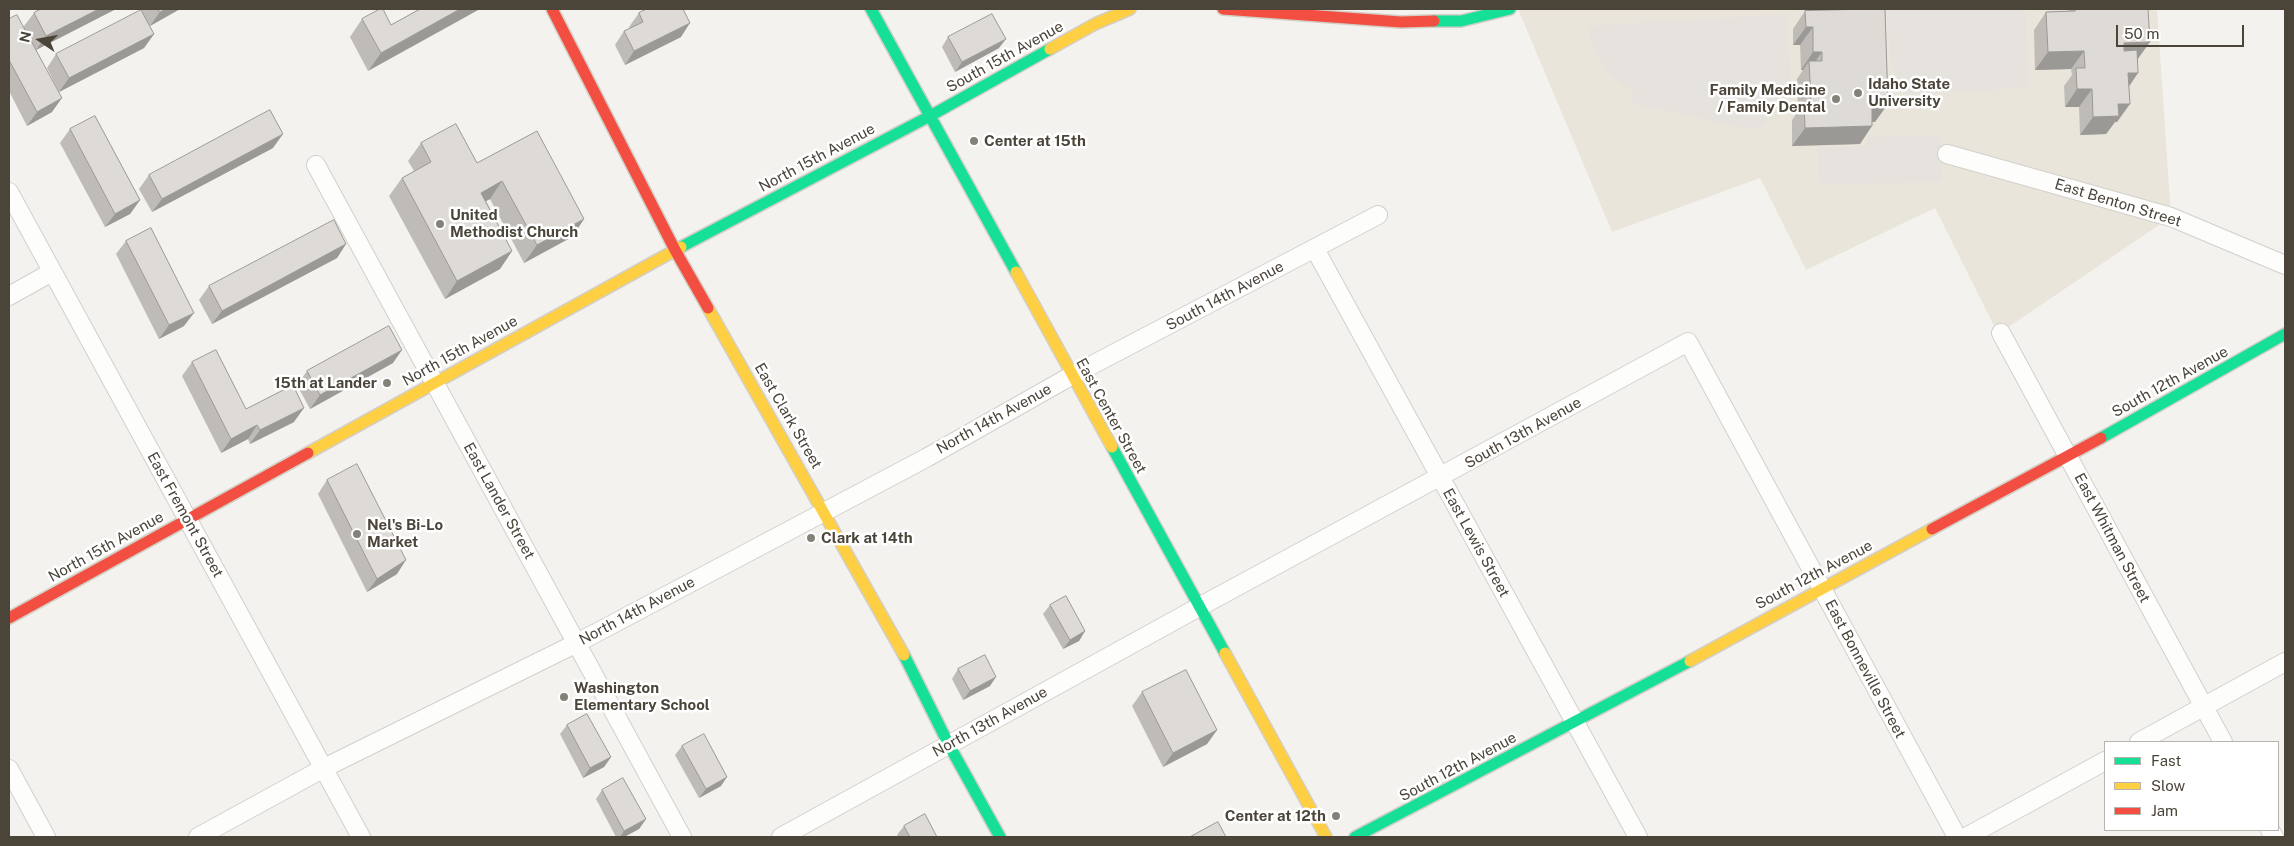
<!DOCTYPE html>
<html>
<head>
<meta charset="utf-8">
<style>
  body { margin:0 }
  #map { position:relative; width:2294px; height:846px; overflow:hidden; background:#f4f2ee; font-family:"Public Sans",sans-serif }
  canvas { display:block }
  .frame { position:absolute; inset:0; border:10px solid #4b4439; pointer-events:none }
  .legend { position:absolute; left:2104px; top:741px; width:175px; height:90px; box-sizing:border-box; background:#fff; border:1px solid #b7b4b0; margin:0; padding:6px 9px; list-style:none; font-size:15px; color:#4b4439 }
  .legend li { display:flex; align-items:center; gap:10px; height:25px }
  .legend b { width:25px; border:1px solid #b7b4b0 }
  .north { position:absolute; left:15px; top:15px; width:50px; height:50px; -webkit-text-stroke:4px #fff; paint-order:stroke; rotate:282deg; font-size:14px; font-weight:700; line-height:20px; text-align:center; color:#4b4439 }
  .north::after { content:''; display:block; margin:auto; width:18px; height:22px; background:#4b4439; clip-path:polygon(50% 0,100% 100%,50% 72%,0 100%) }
  .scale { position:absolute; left:2116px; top:25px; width:128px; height:22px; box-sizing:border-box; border:2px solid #4b4439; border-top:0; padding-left:6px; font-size:15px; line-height:18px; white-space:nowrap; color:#4b4439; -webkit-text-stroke:4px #fff; paint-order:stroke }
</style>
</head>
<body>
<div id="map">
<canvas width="2294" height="846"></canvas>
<div class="frame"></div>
<ul class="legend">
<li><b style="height:6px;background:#16e098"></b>Fast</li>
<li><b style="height:6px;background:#ffcf43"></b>Slow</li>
<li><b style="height:6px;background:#f24e42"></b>Jam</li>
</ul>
<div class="north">N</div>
<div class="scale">50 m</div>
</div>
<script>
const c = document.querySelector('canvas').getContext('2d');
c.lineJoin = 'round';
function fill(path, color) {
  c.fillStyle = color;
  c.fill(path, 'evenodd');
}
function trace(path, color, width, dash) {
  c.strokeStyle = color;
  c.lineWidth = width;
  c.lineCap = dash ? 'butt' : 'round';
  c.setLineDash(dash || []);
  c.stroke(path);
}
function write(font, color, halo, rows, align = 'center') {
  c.font = font + ' "Public Sans",sans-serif';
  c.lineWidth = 5;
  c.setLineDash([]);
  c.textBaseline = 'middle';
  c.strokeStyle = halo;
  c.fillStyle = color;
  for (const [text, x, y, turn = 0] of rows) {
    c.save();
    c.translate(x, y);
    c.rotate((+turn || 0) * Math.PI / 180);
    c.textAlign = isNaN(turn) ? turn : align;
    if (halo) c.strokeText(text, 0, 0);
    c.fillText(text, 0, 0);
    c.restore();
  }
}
fill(new Path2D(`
  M1518,9H2157L2171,217L1998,334L1935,208L1806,270L1760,178L1612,232Z`), '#eae5da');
fill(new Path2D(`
  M1887,9H2025L2030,87L1909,95L1891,67Z
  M1787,14L1791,88L1761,127L1746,129L1631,103L1634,91L1608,74L1590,42L1589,26Z
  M1941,135L1942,182L1819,185L1818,147L1867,146V137Z`), '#e6e3df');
const street = new Path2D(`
  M1947,154L2171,217L2285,265
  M316,165L682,837
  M9,192L361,837
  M1315,249L1638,837
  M9,296L52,272
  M2001,333L2223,742
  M2139,742L2285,662
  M9,769L46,837
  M2270,830L2274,837
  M198,837L324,768L577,643L926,458L1071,376L1378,215
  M781,837L1199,607L1688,342L1957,837
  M1966,837L2105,761`);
const fast = new Path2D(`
  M871,9L1016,272
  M1434,21H1461L1510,9
  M681,247L930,116L1050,49
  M2101,438L2285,334
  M1112,447L1225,653
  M904,655L949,745L1000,837
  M1355,837L1690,661`);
const slow = new Path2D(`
  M1050,49L1095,24L1130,9
  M1016,272L1112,447
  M708,308L904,655
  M308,453L681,247
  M1225,653L1326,837
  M1690,661L1932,529`);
const jam = new Path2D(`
  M552,9L675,250L708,308
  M1223,9L1401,22L1434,21
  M1932,529L2101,438
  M9,618L308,453`);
trace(street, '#d2d0cb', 20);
trace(fast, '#d3cfc5', 14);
trace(slow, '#d3cfc5', 14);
trace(jam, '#d3cfc5', 14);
trace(street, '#fdfdfc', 18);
trace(fast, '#16e098', 11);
trace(slow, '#ffcf43', 11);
trace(jam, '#f24e42', 11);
fill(new Path2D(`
  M41,9H116L36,50L52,112L27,126L9,91V19L24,26L34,13Z
  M140,9H180L150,26Z
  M420,9L368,71L350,37L362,19L391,25Z
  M2070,9H2148L2138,59L2117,122H2115L2106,134L2080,135L2079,107H2065L2064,86L2072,75L2071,69L2035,70L2034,30L2046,12L2068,11Z
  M1805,11L1875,122H1872L1860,144L1792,146V120L1798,111L1797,79L1803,70H1801L1800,45H1793V29Z
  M639,13L681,37L625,65L615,45L624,31L630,28L629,27Z
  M154,34L144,48L59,92L47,68L56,54Z
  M948,37L999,48L955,72L942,47Z
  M70,129L140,200L130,214L105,227L60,143Z
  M421,143L477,163L584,219L572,237L524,263L490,199L486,201L512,251L500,269L445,299L389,196L402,178L414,171L408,161Z
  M273,148L152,212L139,189L149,175Z
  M126,241L184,326L159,339L116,254Z
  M346,244L337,258L212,324L199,300L209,286Z
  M192,362L246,409L294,422L250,444L248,439L221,453L182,376Z
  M393,363L310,409L297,385L307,371Z
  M327,480L397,574L367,592L318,494Z
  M1050,605L1085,631L1079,641L1063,649L1043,614Z
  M958,669L990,686L963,700L952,679Z
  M1142,692L1217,730L1207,744L1163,767L1132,706Z
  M567,725L611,757L604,767L583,778L560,734Z
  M682,746L721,786L699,798L675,755Z
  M602,790L646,819L639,829L624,837H616L596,799Z
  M904,826L937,837H898L897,835Z`), '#bfbcb8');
fill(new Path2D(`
  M99,9H116L36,50L46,36Z
  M166,9H180L150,26L160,12Z
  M460,9H480L368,71L381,53Z
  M690,23L681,37L625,65L634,51Z
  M1806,27H1813L1800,45H1793Z
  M154,34L144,48L59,92L69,78Z
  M1006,39L999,48L955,72L962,62Z
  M2150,42L2137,60L2111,61L2124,43Z
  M2084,51L2071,69L2035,70L2048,52Z
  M1813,52H1822L1810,69L1809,61L1803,70H1801Z
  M2128,73H2138L2126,91Z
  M2077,89H2092L2079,107H2065Z
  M62,98L52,112L27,126L37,112Z
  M1872,104H1888L1875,122H1859Z
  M2118,104H2130L2117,122H2115L2106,134L2080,135L2093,117Z
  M1872,126L1860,144L1792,146L1805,128Z
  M283,134L273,148L152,212L162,199Z
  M502,181L490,199L468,211L481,193Z
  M140,200L130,214L105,227L115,214Z
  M584,219L572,237L524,263L537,245Z
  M346,244L337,258L212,324L222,311Z
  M512,251L500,269L445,299L457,281Z
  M194,313L184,326L159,339L169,325Z
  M402,350L393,363L310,409L320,395Z
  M304,408L294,422L250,444L260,430Z
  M257,425L248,439L221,453L231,439Z
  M406,560L397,574L367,592L377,579Z
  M1085,631L1079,641L1063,649L1070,640Z
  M996,677L990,686L963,700L970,691Z
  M1217,730L1207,744L1163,767L1173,753Z
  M611,757L604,767L583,778L590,768Z
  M727,777L721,786L699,798L706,789Z
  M646,819L639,829L624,837H620L624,831Z`), '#9b9996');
const building = new Path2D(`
  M41,9H99L46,36L34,13Z
  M158,9H166L160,12Z
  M380,9H383L391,25L420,9H460L381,53L362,19Z
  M647,9H683L690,23L634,51L624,31L643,22L639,13Z
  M1885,9L1888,104H1872V126L1805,128L1804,102H1811L1809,61H1822V52H1813V27H1806L1805,11Z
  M2075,9H2148L2150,42L2124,43V51L2137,50L2138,73H2128L2130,104H2118L2119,116L2093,117L2092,89H2077L2076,68H2085L2084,51L2048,52L2046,12L2075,11Z
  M141,10L154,34L69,78L56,54Z
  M992,14L1006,39L962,62L948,37Z
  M17,15L62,98L37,112L9,60V19Z
  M270,110L283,134L162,199L149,175Z
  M95,116L140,200L115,214L70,129Z
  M456,124L477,163L537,131L584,219L537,245L502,181L481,193L512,251L457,281L402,178L431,162L421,143Z
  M334,220L346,244L222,311L209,286Z
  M151,228L194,313L169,325L126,241Z
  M389,326L402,350L320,395L307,371Z
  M216,350L246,409L293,385L304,408L260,430L257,425L231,439L192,362Z
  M357,464L406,560L377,579L327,480Z
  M1066,596L1085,631L1070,640L1050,605Z
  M985,655L996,677L970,691L958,669Z
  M1186,670L1217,730L1173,753L1142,692Z
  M587,714L611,757L590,768L567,725Z
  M704,734L727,777L706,789L682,746Z
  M623,778L646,819L624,831L602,790Z
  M925,814L937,837H910L904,826Z
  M1218,822L1226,837H1190Z`);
fill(building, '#dedbd6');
trace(building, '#9b9996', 1);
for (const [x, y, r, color] of [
  [1858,93,5,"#868178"],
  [1836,99,5,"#868178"],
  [974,141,5,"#868178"],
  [440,224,5,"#868178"],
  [387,383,5,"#868178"],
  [357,534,5,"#868178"],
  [811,538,5,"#868178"],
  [564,697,5,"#868178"],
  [1336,816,5,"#868178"]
]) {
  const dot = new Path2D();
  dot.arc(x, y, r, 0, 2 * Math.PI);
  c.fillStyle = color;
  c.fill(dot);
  trace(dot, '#fff', 2);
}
write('15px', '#4b4439', '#fff', [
  ["South 15th Avenue",1005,57,-29],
  ["North 15th Avenue",817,158,-28],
  ["East Benton Street",2118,203,17],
  ["South 14th Avenue",1225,296,-28],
  ["North 15th Avenue",460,351,-29],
  ["South 12th Avenue",2170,382,-29],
  ["East Clark Street",788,416,60],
  ["East Center Street",1111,416,61],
  ["North 14th Avenue",994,419,-29],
  ["South 13th Avenue",1523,433,-29],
  ["East Lander Street",499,501,61],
  ["East Fremont Street",185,515,61],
  ["East Whitman Street",2112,538,62],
  ["East Lewis Street",1476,543,61],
  ["North 15th Avenue",106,547,-29],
  ["South 12th Avenue",1814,575,-28],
  ["North 14th Avenue",637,611,-28],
  ["East Bonneville Street",1865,669,62],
  ["North 13th Avenue",990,722,-29],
  ["South 12th Avenue",1458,767,-28]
]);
write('bold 15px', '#4b4439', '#fff', [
  ["Idaho State",1868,84],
  ["University",1868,101],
  ["Family Medicine",1826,90,"right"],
  ["/ Family Dental",1826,107,"right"],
  ["Center at 15th",984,141],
  ["United",450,215],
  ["Methodist Church",450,232],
  ["15th at Lander",377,383,"right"],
  ["Nel's Bi-Lo",367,525],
  ["Market",367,542],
  ["Clark at 14th",821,538],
  ["Washington",574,688],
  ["Elementary School",574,705],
  ["Center at 12th",1326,816,"right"]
], 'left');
</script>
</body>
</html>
